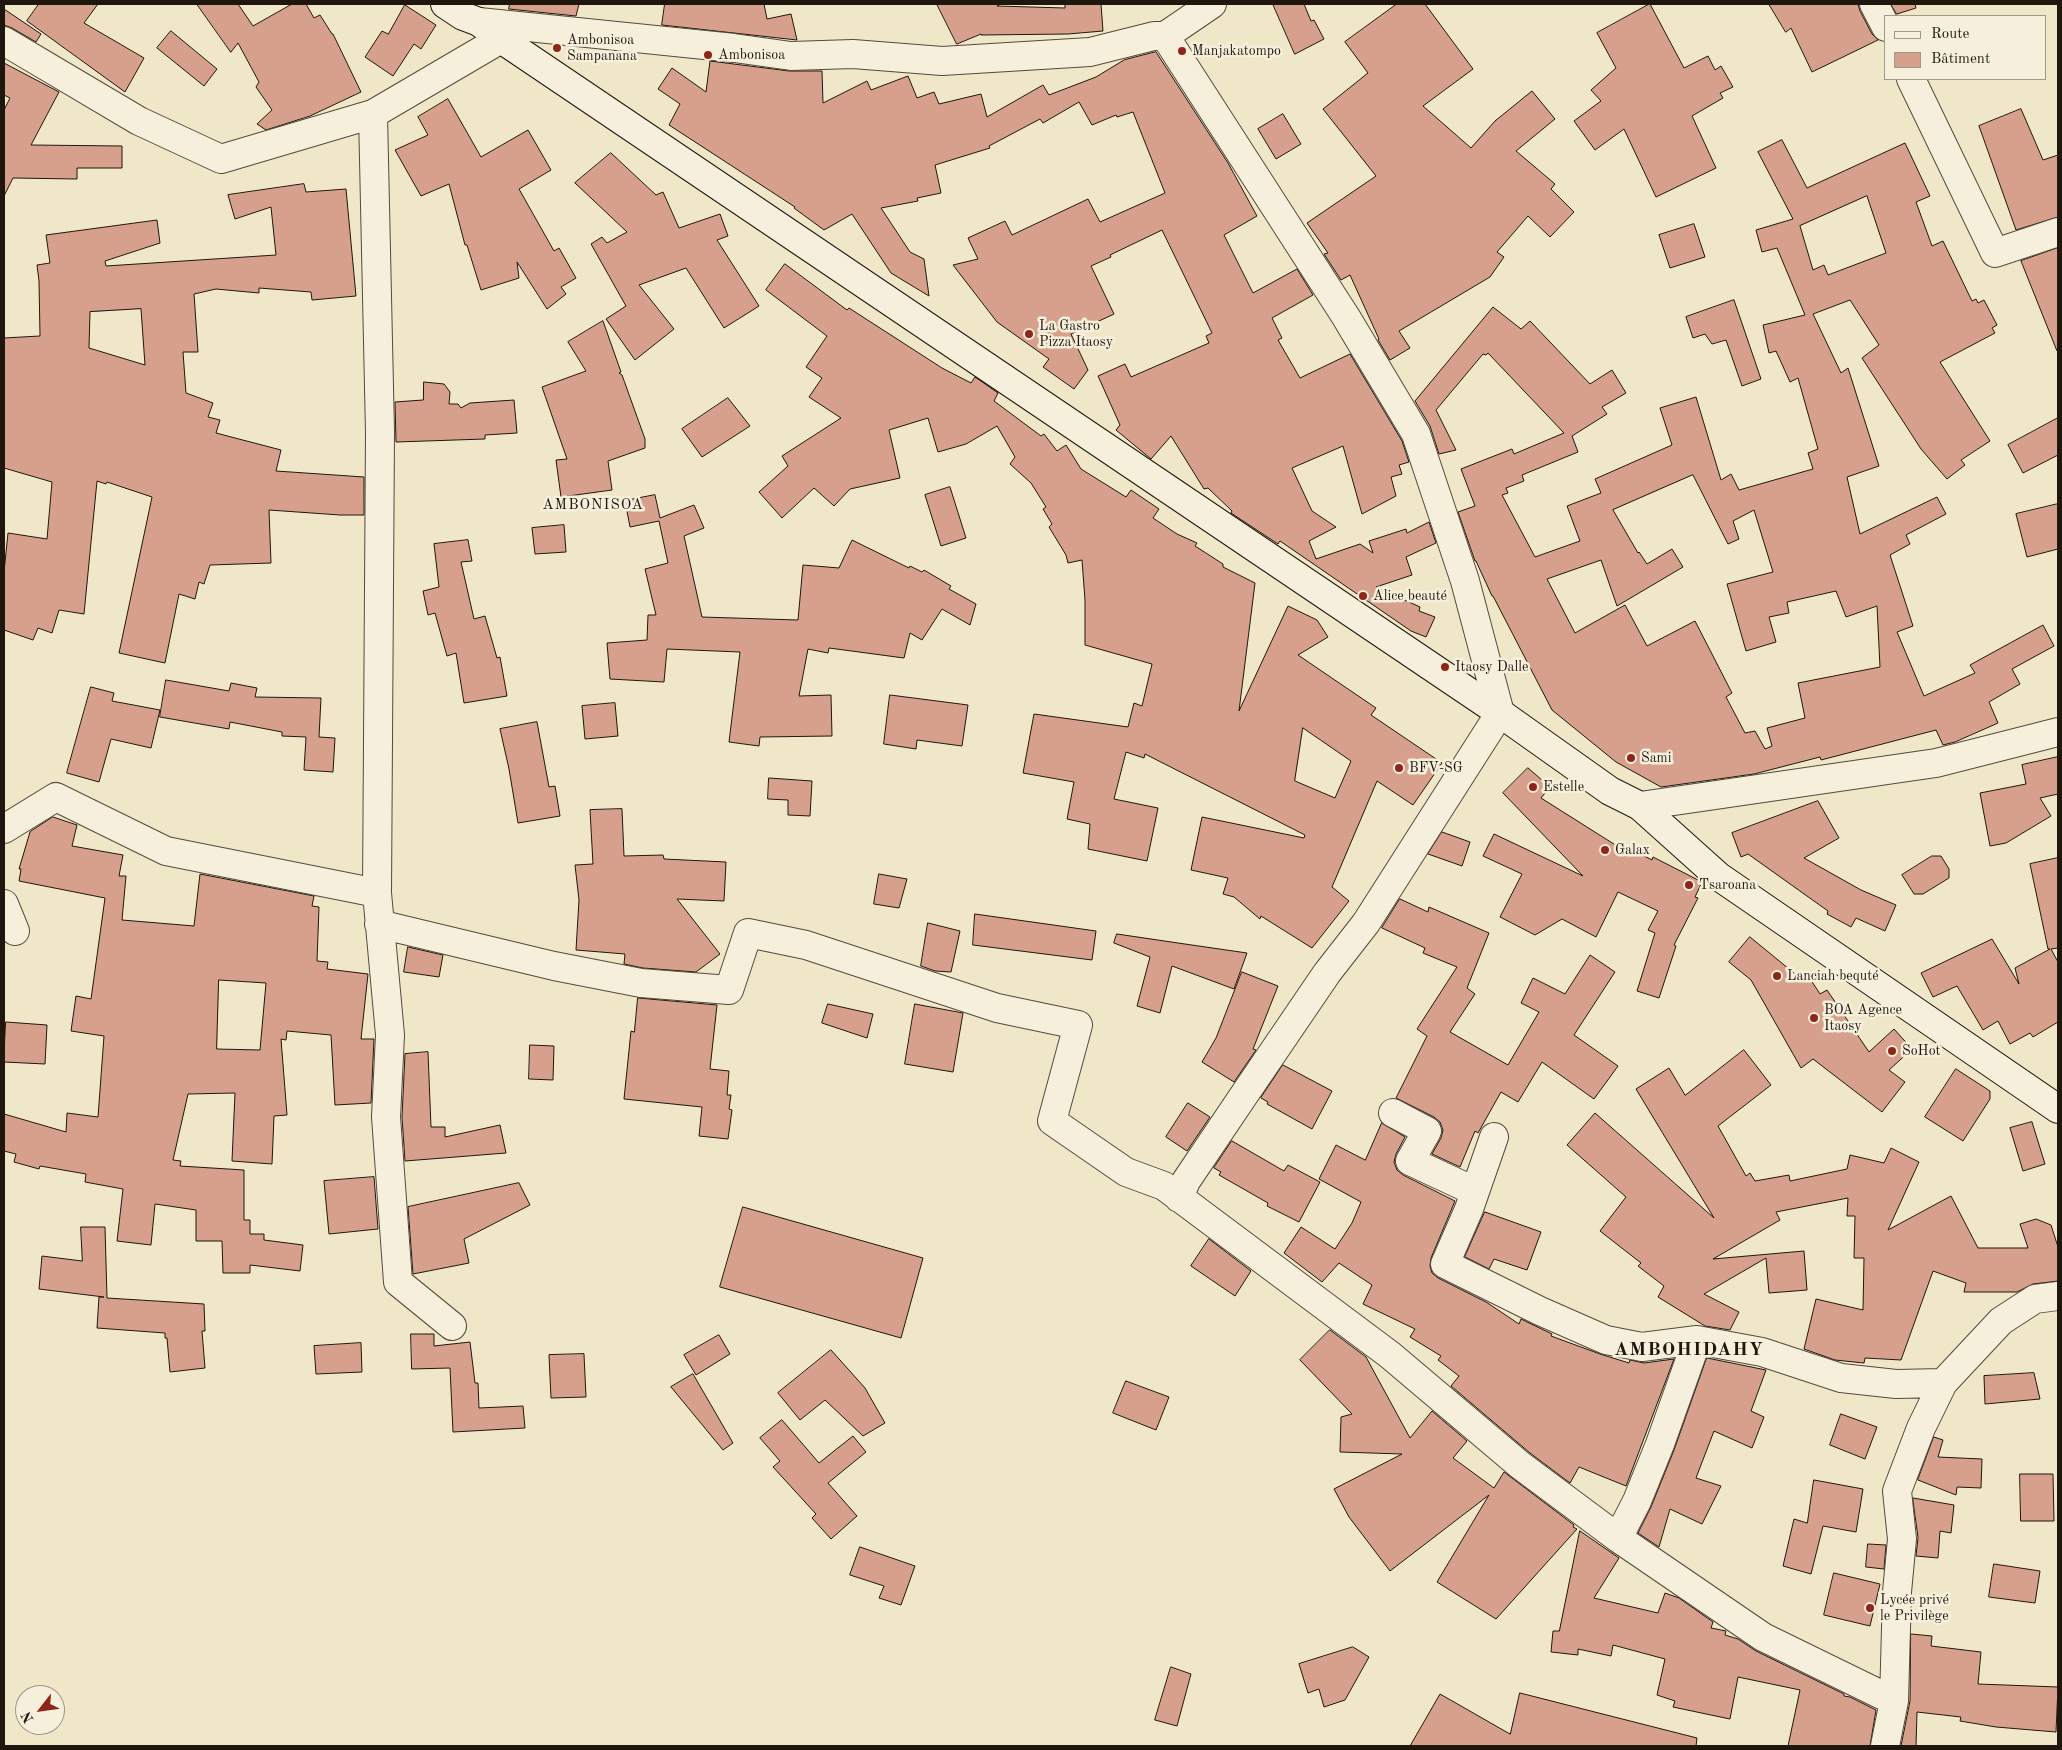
<!DOCTYPE html>
<html>
<head>
<meta charset="utf-8">
<style>
  body { margin:0 }
  #map { position:relative; width:2062px; height:1750px; overflow:hidden; background:#f0e7c9; font-family:"Old Standard TT",serif }
  canvas { display:block }
  .frame { position:absolute; inset:0; border:5px solid #1f170d; pointer-events:none }
  .legend { position:absolute; left:1884px; top:15px; width:162px; height:65px; box-sizing:border-box; background:#f5efdc; border:1px solid #9f9989; margin:0; padding:6px 9px; list-style:none; font-size:15px; color:#1f170d }
  .legend li { display:flex; align-items:center; gap:10px; height:25px }
  .legend b { width:25px; border:1px solid #9f9989 }
  .north { position:absolute; left:15px; top:1685px; width:50px; height:50px; box-sizing:border-box; background:#f5efdc; border:1px solid #9f9989; border-radius:50%; rotate:240deg; font-size:14px; font-weight:700; line-height:20px; text-align:center; color:#1f170d }
  .north::after { content:''; display:block; margin:auto; width:18px; height:22px; background:#8f2418; clip-path:polygon(50% 0,100% 100%,50% 72%,0 100%) }
</style>
</head>
<body>
<div id="map">
<canvas width="2062" height="1750"></canvas>
<div class="frame"></div>
<ul class="legend">
<li><b style="height:6px;background:#f5efdc"></b>Route</li>
<li><b style="height:14px;background:#d7a08c"></b>Bâtiment</li>
</ul>
<div class="north">N</div>
</div>
<script>
const c = document.querySelector('canvas').getContext('2d');
c.lineJoin = 'round';
function fill(path, color) {
  c.fillStyle = color;
  c.fill(path, 'evenodd');
}
function trace(path, color, width, dash) {
  c.strokeStyle = color;
  c.lineWidth = width;
  c.lineCap = dash ? 'butt' : 'round';
  c.setLineDash(dash || []);
  c.stroke(path);
}
function write(font, color, halo, rows, align = 'center') {
  c.font = font + ' "Old Standard TT",serif';
  c.lineWidth = 5;
  c.setLineDash([]);
  c.textBaseline = 'middle';
  c.strokeStyle = halo;
  c.fillStyle = color;
  for (const [text, x, y, turn = 0] of rows) {
    c.save();
    c.translate(x, y);
    c.rotate((+turn || 0) * Math.PI / 180);
    c.textAlign = isNaN(turn) ? turn : align;
    if (halo) c.strokeText(text, 0, 0);
    c.fillText(text, 0, 0);
    c.restore();
  }
}
const building = new Path2D(`
  M39,4H98L84,23L144,58L125,92L27,21Z
  M197,4H238L253,26L292,4H306L314,18L320,15L332,34H333L361,92L310,116L266,130L257,124L272,110L256,87L259,82L238,43L231,52Z
  M510,4H579L576,16L509,9Z
  M665,4H764L767,19L791,14L797,40L662,25Z
  M937,4H1001L997,6L1065,8V4H1101L1103,31L1068,34L981,35V34L957,44Z
  M1273,4H1304L1311,21L1314,20L1324,39L1295,54Z
  M1397,4H1425L1473,69L1423,106L1471,148L1495,121L1532,91L1555,119L1516,151L1555,184L1551,189L1574,212L1550,237L1528,216L1497,252L1504,257L1490,277L1399,331L1410,348L1390,360L1378,340L1379,339L1350,275L1341,280L1324,254L1328,253L1307,223L1376,176L1323,109L1368,73L1345,42Z
  M1650,4L1684,68L1708,56L1715,70L1721,66L1733,87L1720,93L1723,98L1692,116L1716,168L1656,197L1624,129L1595,150L1574,121L1601,101L1591,90L1616,68L1597,33Z
  M1769,4H1858L1860,11L1872,34L1878,40L1812,72L1791,28L1786,32Z
  M1891,4H1915L1916,8L1897,14Z
  M405,5L436,25L421,49L414,44L393,76L365,57L382,31L388,34Z
  M4,9L41,34L36,42L12,28L4,25Z
  M171,31L217,69L204,86L157,48Z
  M1156,52L1228,163L1257,216L1224,235L1253,293L1297,269L1313,295L1272,318L1282,338L1278,340L1300,378L1350,354L1402,441L1409,462L1399,465L1402,474L1391,477L1396,496L1362,514L1343,446L1292,468L1312,511L1336,527L1309,541L1316,559L1360,544L1373,553L1369,541L1406,529L1407,533L1429,522L1436,543L1406,557L1412,575L1376,587L1420,607L1419,611L1435,617L1426,637L1411,631L1280,541L1278,544L1231,513L1232,511L1208,488L1204,489L1171,436L1151,459L1116,430L1120,425L1098,376L1125,364L1131,377L1209,343L1206,336L1212,333L1162,230L1110,255L1111,257L1091,266L1114,314L1071,334L1088,370L1074,389L1043,367L1049,359L997,322L953,265L978,259L968,238L1005,221L1012,235L1088,199L1100,222L1165,193L1133,112L1117,117L1116,115L1092,125L1079,102L1043,123L1040,119L989,146L990,148L935,165L941,193L917,198L918,201L881,208L910,252L924,259L929,296L891,273L852,214L824,230L794,208L795,207L669,125L680,104L658,89L672,68L706,92L710,61L789,71H822L823,103L867,81L871,90L908,76L917,98L934,92L939,104L981,94L987,117L1043,85L1049,95L1096,77L1124,60Z
  M4,63L59,92L31,145L122,146V168H77V179L13,178L4,196V110L10,98L4,95Z
  M448,99L481,157L528,130L551,170L519,189L554,251L559,248L576,278L561,287L566,294L547,309L517,262L519,278L481,290L467,245H465L449,184L421,196L395,150L428,135L418,117Z
  M2021,109L2043,160L2058,155V217L2016,230L1979,126Z
  M1283,114L1301,144L1276,159L1258,129Z
  M1782,140L1807,188L1905,143L1930,196L1916,202L1932,246L1943,241L1972,301L1976,299L1978,303L1984,300L1997,325L1992,328L1995,333L1940,362L1990,441L1961,460L1965,465L1947,479L1921,449L1862,358L1879,345L1850,300L1813,314L1841,373L1848,368L1879,466L1847,477L1860,534L1937,497L1946,514L1906,535L1910,544L1890,555L1913,626L1897,632L1924,696L1975,673L1970,665L2043,625L2054,646L2012,669L2020,684L1989,702L1998,723L1955,742L1943,745L1936,730L1821,760L1820,757L1754,774L1661,787L1616,762L1552,710L1493,596H1492L1476,561H1475L1458,512L1475,506L1461,469L1512,449L1514,454L1564,433L1488,353L1486,355L1483,354L1436,410L1456,450L1439,454L1430,426L1415,401L1493,307L1521,329L1530,321L1590,384L1612,370L1626,393L1602,407L1607,414L1572,436L1578,452L1522,475L1524,481L1506,488L1508,493L1502,495L1535,557L1580,541L1567,506L1601,493L1595,479L1672,445L1660,408L1696,397L1721,480L1731,474L1739,490L1813,469L1808,453L1818,449L1798,378L1790,382L1776,351L1769,353L1763,325L1805,315L1777,248L1762,252L1756,230L1793,219L1758,152ZM1867,196L1886,253L1828,275L1824,265L1813,270L1800,226ZM1693,475L1728,544L1739,539L1733,521L1754,510L1773,572L1727,584L1746,651L1776,642L1769,617L1789,613L1787,602L1836,591L1846,617L1877,606L1880,667L1798,683L1805,718L1767,728L1772,746L1765,749L1755,731L1745,733L1726,697L1732,693L1695,621L1647,646L1625,605L1575,633L1547,579L1601,560L1617,606L1683,567L1672,549L1647,564L1639,552L1638,553L1613,510Z
  M611,153L656,195L663,192L679,228L720,214L728,236L717,240L759,306L724,328L686,268L639,285L674,329L635,360L606,319L626,306L591,244L602,237L607,243L627,232L575,183Z
  M304,184L306,192L346,189L356,296L312,300L311,292L259,288V293L216,289L194,294L198,352H183L186,393L213,403L208,417L220,420L216,433L281,450L276,471L364,477V515H340L269,510L271,563L210,565L204,584L199,582L195,599L179,594L165,663L119,653L152,497L107,482L106,484L97,481L84,614L59,610L52,633L38,628L33,640L4,630V572L8,533L47,539L52,482L4,468V338L40,336L39,281L37,265L50,263L46,235L157,220L160,243L105,261L106,266L276,255L271,207L235,219L228,195ZM141,309L145,365L89,348L90,312Z
  M1694,224L1705,257L1670,268L1659,235Z
  M2058,248V351H2057L2021,261Z
  M785,264L847,310L849,308L942,368L971,383L975,377L998,393L994,401L1041,436L1044,434L1057,451L1066,445L1081,469L1126,497L1131,490L1159,509L1153,518L1177,534L1197,543L1195,546L1223,564V567L1255,583L1239,711L1288,606L1317,620L1328,637L1298,655L1376,708L1371,715L1442,763L1413,805L1377,781L1332,887L1349,901L1312,948L1261,916L1260,919L1234,897L1223,894L1228,878L1191,870L1202,817L1304,838L1305,835L1145,754L1144,758L1126,752L1114,799L1158,808L1147,861L1088,849L1090,824L1067,819L1074,782L1023,773L1034,714L1128,727L1134,703L1142,706L1152,664L1085,645V600L1082,560L1068,563L1066,555L1049,527L1052,524L1043,509L1046,507L1031,483L1010,464L1015,457L997,426L966,444L938,452L928,418L889,430L900,478L850,489L834,506L814,488L782,518L759,492L788,466L782,456L841,418L809,397L822,378L806,367L827,336L766,290ZM1303,728L1351,761L1335,798L1295,781Z
  M1734,300L1761,379L1742,386L1726,340L1712,344L1705,334L1693,338L1686,317Z
  M603,321L621,372L619,373L622,375L645,439V448L608,461L612,490L561,497L556,460L567,459L542,387L586,371L568,342Z
  M424,382L444,384L450,392L449,404H458L461,408L470,403L514,400L517,433L485,435V439L396,442L395,402L423,400Z
  M728,398L750,426L702,457L682,429Z
  M2058,418V455L2023,473L2008,445Z
  M950,487L966,538L941,546L925,495Z
  M655,495L660,518L694,505L704,528L684,536L702,617L798,620L803,565L839,568L852,540L909,568L910,566L922,572L924,570L951,586L949,589L976,604L970,625L942,609L922,640L910,633L904,658L829,648L828,653L808,649L799,696L831,695L832,736L760,737L759,746L729,742L740,652L667,649L664,682L610,679L607,643L647,640L648,615H656L645,569L668,563L659,521L630,527L625,501Z
  M2058,504V549L2027,557L2016,514Z
  M564,525L566,552L535,554L532,528Z
  M468,540L472,561L461,562L474,619L485,616L497,658L500,657L507,696L464,703L456,653L447,656L435,613L428,615L423,591L439,587L434,544Z
  M166,680L229,691L231,683L257,688L255,697L321,698L319,737L335,738L333,772L304,770L306,737L282,736V732L230,722L229,729L160,717Z
  M91,687L114,693L112,701L160,710L151,748L111,739L99,782L67,773Z
  M890,695L968,705L962,746L917,740L916,749L884,744Z
  M615,703L618,736L585,739L582,706Z
  M537,722L549,787L555,786L560,816L518,823L509,769L500,729Z
  M2058,757V794L2040,798L2051,816L2006,843L1990,846L1980,793L2026,784L2022,765Z
  M1528,768L1550,787L1541,798L1617,846L1619,843L1652,860L1653,857L1702,882L1695,897L1698,898L1674,945L1676,946L1659,998L1637,991L1655,933L1648,930L1658,911L1618,892L1596,937L1562,919L1535,935L1500,917L1522,874L1483,856L1494,834L1583,876L1503,793Z
  M769,778L812,781L810,816L788,815V800L768,799Z
  M1818,801L1839,838L1804,858L1861,890L1896,905L1885,931L1856,918L1851,927L1827,914L1828,911L1748,854L1741,857L1732,833Z
  M622,809L624,856L663,855L664,859L726,862L724,901L677,899L720,954L696,972L643,968L624,964L625,954L576,950L579,900L575,865L593,864L590,810Z
  M53,817L77,825L72,846L123,855L119,876H126L122,920L194,926L200,874L314,896L312,906L319,907L317,961L328,962L327,969L368,974L361,1039H374L371,1103L335,1105L331,1035L287,1031L286,1040L281,1039L287,1115L274,1116L272,1164L232,1161L235,1093L188,1094L173,1160L181,1161L180,1166L244,1170V1220H250V1234H264V1240L303,1245L300,1271L250,1265V1273H223L222,1241H196V1210L155,1204L151,1245L117,1241L123,1189L85,1182L86,1174L40,1166L39,1169L14,1162L16,1154L4,1151V1114L66,1132L67,1113L98,1117L104,1036L71,1031L76,996L91,999L105,898L19,881L21,869H19L30,832ZM219,980L266,983L260,1050L217,1049Z
  M1442,832L1470,842L1462,866L1428,854Z
  M1932,856H1941L1949,869V878L1923,894H1914L1902,875Z
  M2058,858V948L2051,949L2058,962V1022L2033,1037L2030,1033L2010,1044L1998,1021L1983,1030L1957,986L1933,997L1921,973L1992,939L2019,984L2015,968L2050,949H2048L2030,864Z
  M879,874L907,879L899,908L874,904Z
  M1400,899L1428,912L1429,907L1489,933L1467,988L1475,994L1450,1032L1508,1065L1539,1012L1521,1003L1533,978L1565,994L1590,955L1615,972L1574,1035L1618,1066L1594,1099L1542,1062L1518,1102L1501,1092L1478,1133L1475,1131L1460,1167L1432,1154L1441,1138L1443,1130L1440,1122L1434,1117L1396,1098L1427,1036L1417,1029L1457,967L1423,953L1425,948L1382,928Z
  M975,914L1096,931L1092,960L973,945Z
  M928,923L960,931L951,972L935,971L921,966Z
  M1117,934L1178,943L1247,953L1234,989L1172,966L1160,1013L1137,1006L1150,957L1114,943Z
  M1750,937L1800,978L1807,974L1820,994L1827,990L1869,1052L1894,1029L1912,1049L1889,1070L1905,1082L1882,1112L1813,1059L1801,1068L1751,980L1729,962Z
  M408,947L443,955L439,977L404,972Z
  M1242,972L1278,986L1253,1049L1256,1050L1234,1082L1202,1062L1216,1038Z
  M638,998L717,1005L710,1069L729,1071L727,1095H731L729,1109L732,1110L728,1139L699,1136L702,1107L624,1099L631,1031L634,1032Z
  M828,1004L873,1014L867,1038L822,1023Z
  M915,1004L963,1013L953,1072L905,1064Z
  M6,1022L47,1025L45,1064L4,1062Z
  M530,1045L554,1046L553,1080L529,1079Z
  M1744,1050L1771,1085L1718,1126L1746,1176L1750,1173L1755,1181L1789,1175L1790,1181L1847,1169L1850,1155L1884,1163L1891,1148L1919,1162L1888,1230L1951,1196L1978,1248H2028L2020,1224L2036,1219L2051,1225L2058,1247V1281L2033,1284L2017,1292H1964L1966,1283L1933,1271L1901,1360L1865,1358L1864,1363L1835,1360L1804,1349L1816,1299L1863,1310L1864,1258H1854L1855,1216H1847L1848,1198L1776,1212L1780,1220L1713,1259L1804,1251L1807,1290L1769,1293L1766,1258L1704,1294L1739,1312L1730,1330L1705,1326L1658,1297L1664,1286L1638,1266L1641,1263L1600,1231L1626,1197L1567,1145L1595,1113L1714,1218L1636,1089L1669,1068L1685,1095Z
  M428,1052L431,1127H445V1137L500,1125L506,1153L405,1161L402,1117L405,1054Z
  M1283,1065L1332,1091L1312,1129L1267,1104L1268,1102L1261,1098Z
  M1956,1069L1990,1091V1099L1963,1141L1925,1117Z
  M1188,1103L1210,1117L1187,1151L1166,1137Z
  M2032,1122L2045,1164L2023,1171L2010,1128Z
  M1382,1123L1405,1137L1396,1154L1394,1162L1397,1170L1403,1175L1455,1201L1431,1258L1430,1266L1432,1273L1438,1278L1486,1302L1519,1324L1521,1319L1552,1334L1551,1336L1600,1354L1629,1363L1630,1360L1644,1363L1674,1359L1626,1486L1579,1467L1570,1483L1530,1453L1451,1386L1459,1376L1438,1360L1441,1356L1410,1337L1415,1329L1363,1304L1372,1285L1339,1263L1322,1282L1284,1253L1301,1227L1335,1249L1352,1223L1361,1202L1319,1179L1336,1145L1365,1160Z
  M1232,1141L1284,1171L1288,1165L1320,1182L1299,1222L1267,1206L1268,1203L1219,1175L1221,1172L1214,1168Z
  M374,1177L378,1229L329,1234L324,1181Z
  M519,1183L530,1205L464,1239L469,1263L413,1274L408,1207Z
  M743,1207L923,1258L901,1338L720,1287Z
  M1485,1212L1541,1232L1527,1270L1494,1259L1489,1269L1465,1257Z
  M81,1227H105L107,1298L204,1304L205,1331H202L205,1368L170,1372L167,1338H165V1333L97,1328L99,1297H104L39,1289L42,1256L82,1261Z
  M1209,1239L1251,1271L1235,1296L1191,1266Z
  M1330,1330L1366,1357L1410,1438L1432,1411L1467,1441L1453,1458L1494,1488L1504,1472L1574,1525L1573,1527L1577,1529L1496,1619L1437,1582L1489,1495L1390,1571L1349,1517L1334,1489L1402,1454L1340,1452L1341,1417L1352,1414L1300,1360Z
  M411,1334H434V1346L470,1342L475,1383H478L479,1408L523,1406L525,1428L453,1432L450,1368L412,1369Z
  M719,1335L730,1354L696,1375L684,1355Z
  M361,1343L362,1372L316,1374L314,1346Z
  M831,1350L865,1388L885,1423L863,1436L825,1400L800,1420L778,1393Z
  M584,1354L586,1397L551,1398L549,1355Z
  M1707,1358L1766,1370L1751,1411L1764,1417L1752,1448L1714,1431L1696,1478L1721,1486L1702,1524L1670,1509L1659,1547L1638,1533L1651,1507L1674,1450Z
  M2034,1373L2040,1399L1985,1404L1984,1376Z
  M693,1374L733,1443L723,1450L671,1387Z
  M1126,1381L1169,1397L1156,1430L1113,1413Z
  M1841,1414L1877,1427L1865,1459L1830,1445Z
  M782,1420L819,1463L853,1436L866,1452L828,1483L857,1516L831,1539L812,1518L816,1514L773,1467L780,1461L760,1438Z
  M1934,1437L1943,1440L1938,1457L1982,1459L1981,1488L1957,1487L1956,1495L1918,1480Z
  M2020,1474H2053L2054,1521H2021Z
  M1814,1480L1863,1489L1856,1532L1823,1526L1811,1574L1783,1566L1794,1519L1807,1523Z
  M1913,1498L1954,1505L1951,1533L1940,1531L1938,1558L1916,1556L1918,1538Z
  M1580,1531L1619,1558L1594,1598L1658,1613L1665,1593L1679,1598L1713,1622L1711,1628L1726,1631L1725,1635L1738,1639L1756,1651L1844,1694V1696L1850,1697L1876,1710L1870,1746H1788L1800,1690L1738,1677L1730,1719L1673,1707L1675,1701L1657,1695L1665,1659L1613,1645L1611,1656L1578,1649V1655L1551,1652L1553,1631H1559Z
  M1868,1544L1886,1545L1884,1569L1866,1567Z
  M860,1547L915,1566L901,1605L879,1598L884,1586L850,1575Z
  M1994,1564L2040,1571L2035,1603L1989,1597Z
  M1834,1573L1880,1584L1870,1626L1824,1615Z
  M1911,1634L1932,1636L1931,1646L1981,1652L1978,1684L2058,1687L2056,1732L1996,1727L1960,1721L1961,1717L1917,1712L1916,1746H1901L1910,1701Z
  M1353,1647L1369,1657L1345,1700L1324,1707L1319,1689L1308,1693L1299,1664Z
  M1171,1667L1191,1674L1177,1726L1155,1720Z
  M1520,1693L1697,1738L1696,1746H1410L1440,1694L1510,1734Z`);
fill(building, '#d7a08c');
trace(building, '#1f170d', 1);
const street = new Path2D(`
  M1874,4L1886,27
  M479,22L734,48L791,56L853,54L942,61L1090,52L1154,36H1165L1212,4
  M1165,36L1346,317L1416,434L1465,581L1500,713L1366,923L1327,973L1246,1092L1186,1181L1179,1198
  M4,41L139,121L221,159L373,114
  M1911,79L1995,253L2058,232
  M1640,806L1936,763L2058,732
  M4,829L56,797L166,851L377,893
  M4,904L15,931
  M379,924L554,966L641,983L729,990L748,933L806,945L997,1008L1078,1025L1052,1121L1126,1172L1164,1186L1390,1355L1520,1465L1618,1538L1763,1637L1894,1701L1885,1746
  M1393,1113L1427,1131L1410,1161L1474,1191
  M1494,1137L1469,1209L1445,1264L1540,1311L1606,1340L1642,1347L1697,1340
  M452,1326L398,1282L386,1117L390,1035L377,893L380,433L373,114L501,39
  M1618,1538L1637,1501L1660,1444L1697,1340L1762,1352L1841,1378L1896,1384L1943,1383
  M1894,1701L1897,1592L1902,1539L1897,1491L1921,1428L1943,1383L2001,1321L2035,1299L2058,1296`);
const secondary = new Path2D(`
  M445,4L463,16L479,22L501,39L1500,713L1610,791L1640,806L1718,876L2058,1109`);
trace(street, '#534b3c', 30);
trace(secondary, '#1f170d', 30);
trace(street, '#f5efdc', 28);
trace(secondary, '#f5efdc', 28);
for (const [x, y, r, color] of [
  [557,48,5,"#8f2418"],
  [1182,51,5,"#8f2418"],
  [708,55,5,"#8f2418"],
  [1029,334,5,"#8f2418"],
  [1363,596,5,"#8f2418"],
  [1445,667,5,"#8f2418"],
  [1631,758,5,"#8f2418"],
  [1399,768,5,"#8f2418"],
  [1533,787,5,"#8f2418"],
  [1605,850,5,"#8f2418"],
  [1689,885,5,"#8f2418"],
  [1777,976,5,"#8f2418"],
  [1814,1018,5,"#8f2418"],
  [1892,1051,5,"#8f2418"],
  [1870,1608,5,"#8f2418"]
]) {
  const dot = new Path2D();
  dot.arc(x, y, r, 0, 2 * Math.PI);
  c.fillStyle = color;
  c.fill(dot);
  trace(dot, '#f5efdc', 2);
}
write('14px', '#1f170d', '#f5efdc', [
  ["Ambonisoa",567,40],
  ["Sampanana",567,56],
  ["Manjakatompo",1192,51],
  ["Ambonisoa",718,55],
  ["La Gastro",1039,326],
  ["Pizza Itaosy",1039,342],
  ["Alice beauté",1373,596],
  ["Itaosy Dalle",1455,667],
  ["Sami",1641,758],
  ["BFV-SG",1409,768],
  ["Estelle",1543,787],
  ["Galax",1615,850],
  ["Tsaroana",1699,885],
  ["Lanciah bequté",1787,976],
  ["BOA Agence",1824,1010],
  ["Itaosy",1824,1026],
  ["SoHot",1902,1051],
  ["Lycée privé",1880,1600],
  ["le Privilège",1880,1616]
], 'left');
c.letterSpacing = '1px';
write('15px', '#1f170d', '#f5efdc', [
  ["AMBONISOA",593,505]
]);
c.letterSpacing = '0px';
c.letterSpacing = '1px';
write('bold 19px', '#1f170d', '#f5efdc', [
  ["AMBOHIDAHY",1689,1350]
]);
c.letterSpacing = '0px';
</script>
</body>
</html>
